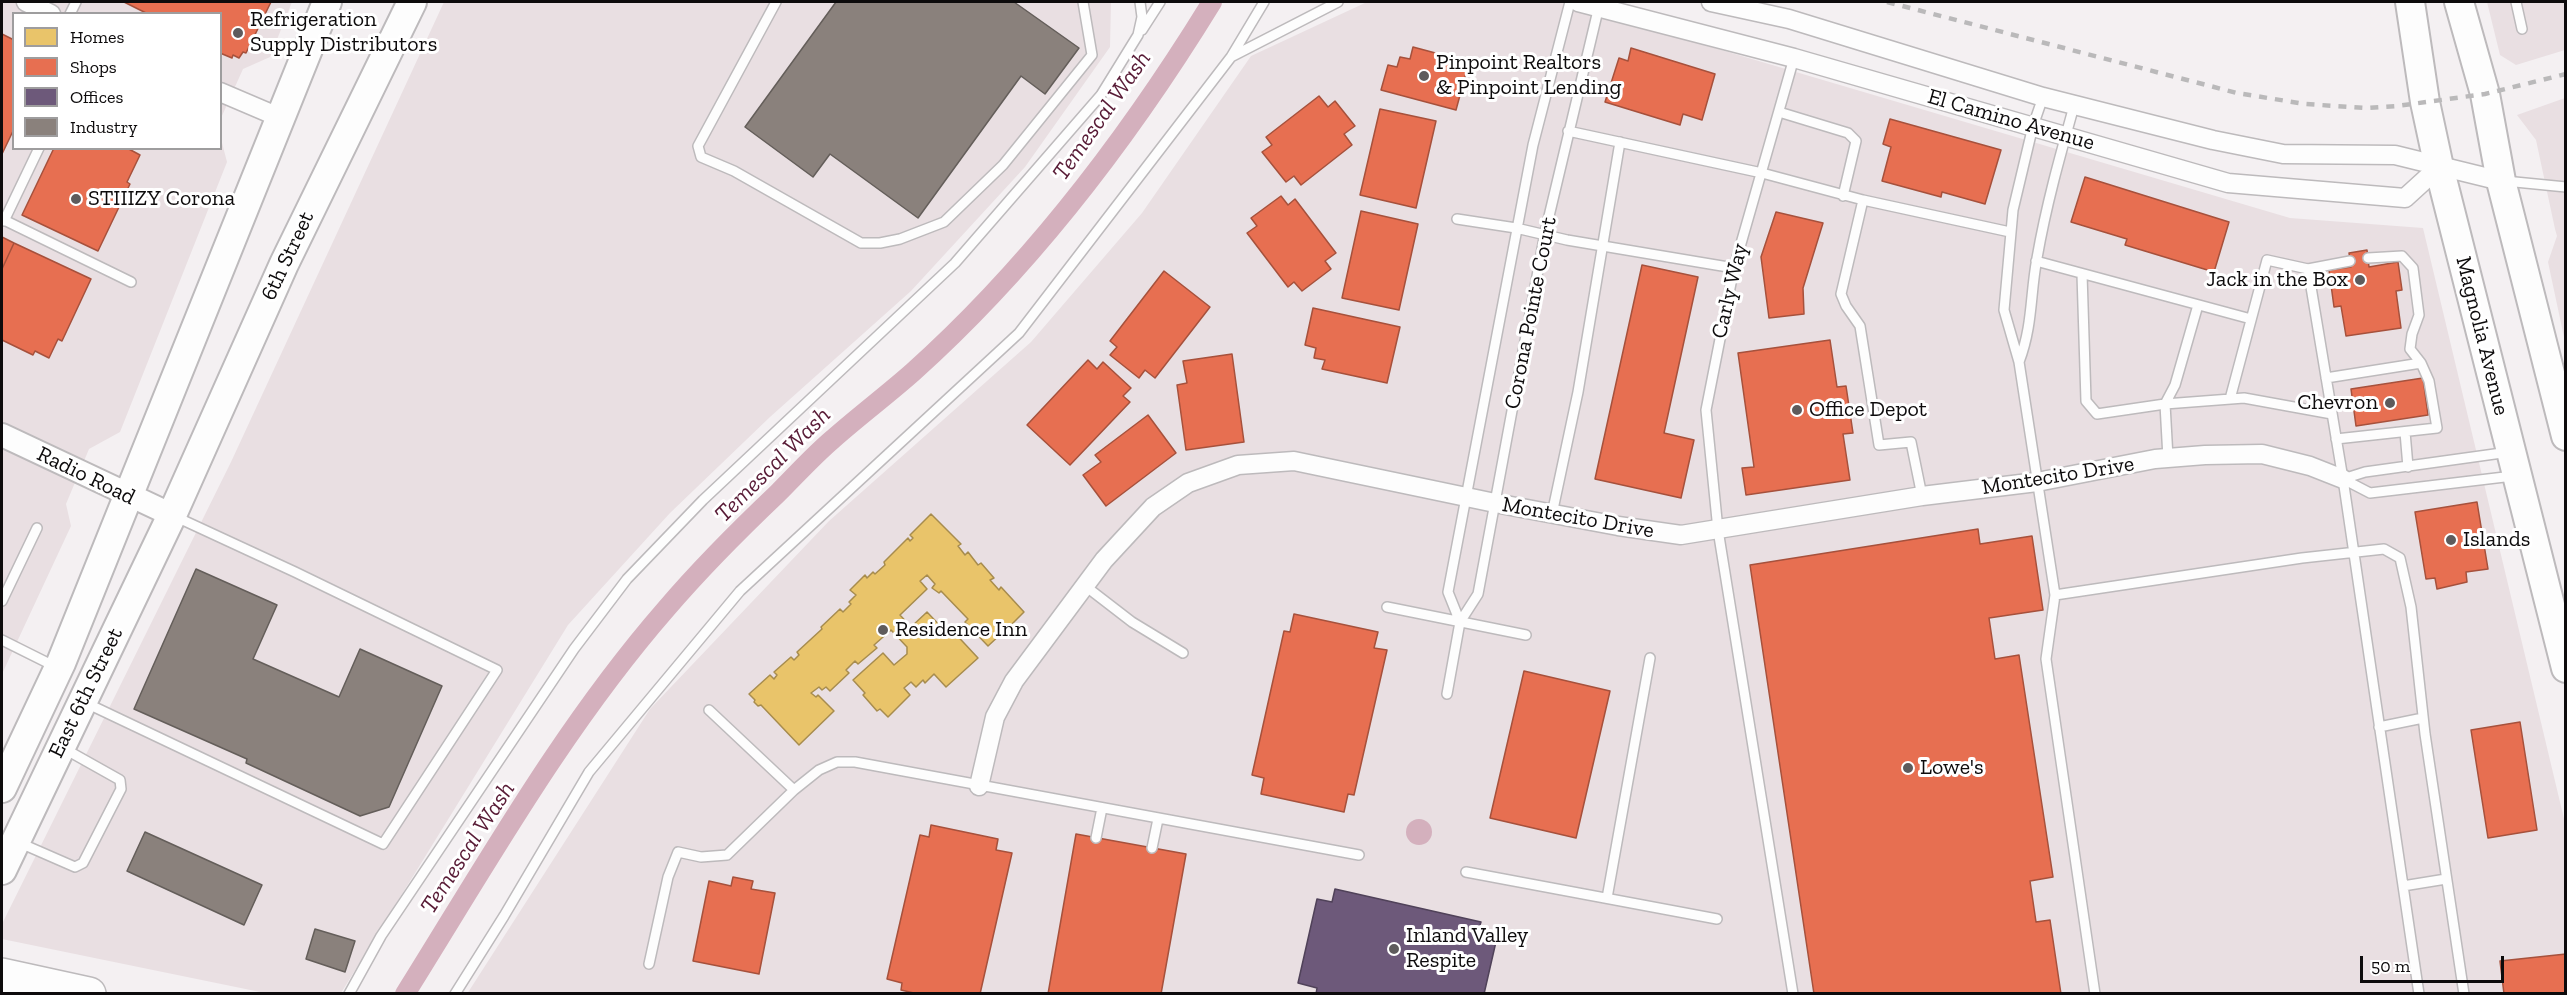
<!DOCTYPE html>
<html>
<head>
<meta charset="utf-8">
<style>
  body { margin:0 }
  #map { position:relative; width:2567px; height:995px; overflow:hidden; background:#f4f0f2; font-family:"Zilla Slab",serif }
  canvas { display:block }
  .frame { position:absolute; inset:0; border:3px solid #0d0b0c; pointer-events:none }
  .legend { position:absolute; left:12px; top:12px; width:210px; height:138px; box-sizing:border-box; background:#fff; border:2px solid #9e9d9e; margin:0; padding:8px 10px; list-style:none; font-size:18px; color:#0d0b0c }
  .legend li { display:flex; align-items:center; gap:12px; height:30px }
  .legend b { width:30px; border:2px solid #9e9d9e }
  .scale { position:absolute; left:2360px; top:956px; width:144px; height:27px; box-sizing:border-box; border:3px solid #0d0b0c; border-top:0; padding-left:8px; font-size:18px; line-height:21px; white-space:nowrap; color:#0d0b0c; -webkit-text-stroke:4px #fff; paint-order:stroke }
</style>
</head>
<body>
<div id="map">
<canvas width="2567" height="995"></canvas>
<div class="frame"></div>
<ul class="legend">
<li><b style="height:16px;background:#e9c46a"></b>Homes</li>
<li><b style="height:16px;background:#e76f51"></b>Shops</li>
<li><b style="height:16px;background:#6d597a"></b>Offices</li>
<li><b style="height:16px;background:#8a817c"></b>Industry</li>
</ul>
<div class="scale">50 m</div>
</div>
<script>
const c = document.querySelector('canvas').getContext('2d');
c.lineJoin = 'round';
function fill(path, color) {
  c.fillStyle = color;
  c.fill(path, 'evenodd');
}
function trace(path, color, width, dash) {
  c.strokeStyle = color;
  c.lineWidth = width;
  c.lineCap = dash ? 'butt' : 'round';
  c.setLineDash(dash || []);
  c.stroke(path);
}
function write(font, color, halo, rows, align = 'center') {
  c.font = font + ' "Zilla Slab",serif';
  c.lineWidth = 6;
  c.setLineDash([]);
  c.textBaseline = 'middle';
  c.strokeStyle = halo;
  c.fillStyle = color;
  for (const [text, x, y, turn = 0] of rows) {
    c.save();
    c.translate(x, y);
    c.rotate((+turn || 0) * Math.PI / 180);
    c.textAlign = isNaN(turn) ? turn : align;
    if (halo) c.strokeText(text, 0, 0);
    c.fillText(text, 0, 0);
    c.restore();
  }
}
fill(new Path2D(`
  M2,2H292L270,57L243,69L221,118L220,14H14V148H220L221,139L227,162L120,432L89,449L66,504L71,526L2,674Z
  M444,2H1111L1110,47L1025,167L911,291L770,417L670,513L568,625L341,993H265L2,939V924L231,462Z
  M1367,2H1559L2290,218L2423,228L2565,823V993L467,994L650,709L829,521L1031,342L1142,213L1251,56Z
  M2487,2H2565V50L2516,65L2500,55Z
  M2565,98V342L2548,262L2557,236L2555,229L2536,140L2517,115Z`), '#e9dfe2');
fill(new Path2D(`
  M1406 832a13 13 0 1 1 26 0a13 13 0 1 1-26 0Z`), '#d4b0bd');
const homes = new Path2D(`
  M931,514L961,544L958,546L965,555L968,552L978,565L981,563L994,578L990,580L999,590L1001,587L1024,612L1011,625L1015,629L1006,637L1002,633L988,646L965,622L968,619L941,591L939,593L932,588L935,584L927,575L920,581L927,589L900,615L911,627L927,612L946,632L950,628L978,658L946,687L934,674L925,683L923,680L916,687L911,682L904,688L910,695L888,717L880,709L877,711L863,695L865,693L853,680L883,653L894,665L907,654V647L891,630L874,645L877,648L858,664L855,661L846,670L849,673L830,691L826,687L822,690L819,687L811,693L816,697L818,695L834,711L799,745L761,705L758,706L754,702L755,700L749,694L770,675L774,679L777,675L774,672L791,657L794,660L799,655L797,652L822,629L821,627L840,609L843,612L851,604L849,602L856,595L850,590L865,575L867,578L873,572L875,574L885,565L884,562L908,538L910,541L913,538L910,535Z`);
fill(homes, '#e9c46a');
trace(homes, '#a78c4e', 1.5);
const shops = new Path2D(`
  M124,2H271L246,53L243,52L239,58L233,55L232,58L220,53V14H148Z
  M2,34L14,40V129L2,154Z
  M1413,47L1469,62L1456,110L1381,90L1388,65L1397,67L1400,57L1410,59Z
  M1631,48L1715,74L1702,120L1683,114L1680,125L1605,102L1619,58L1628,61Z
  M1319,96L1328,107L1335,101L1355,126L1344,134L1352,145L1301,185L1294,176L1286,182L1262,152L1272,145L1266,137Z
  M1380,109L1436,121L1416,208L1360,195Z
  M1890,119L2001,150L1985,204L1942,192L1941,197L1882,181L1891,147L1883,144Z
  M54,148H127L140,155L127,182L130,184L98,251L22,215Z
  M2085,177L2229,222L2214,272L2125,245L2127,239L2071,222Z
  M1281,196L1288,205L1295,199L1336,253L1325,261L1331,269L1302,291L1294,282L1288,287L1247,233L1257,226L1251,218Z
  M1361,211L1418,224L1399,310L1342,298Z
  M1776,212L1823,223L1803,288L1804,314L1769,318L1761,257Z
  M2,237L14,243L2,269Z
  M14,243L91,279L62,341L58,339L49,358L35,351L33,355L2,340V269Z
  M2367,250L2369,267L2398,262L2402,290L2396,291L2401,328L2346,336L2341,306L2334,307L2329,270L2351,267L2349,253Z
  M1642,265L1698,277L1664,433L1694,440L1681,498L1595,479Z
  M1164,271L1210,307L1155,378L1145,370L1139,378L1110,355L1117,347L1110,341Z
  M1313,308L1400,327L1387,383L1322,369L1325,360L1314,358L1316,348L1305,345Z
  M1830,340L1837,387L1846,386L1853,433L1843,434L1850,480L1746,495L1742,468L1754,467L1738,353Z
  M1232,354L1244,442L1186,450L1177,385L1187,383L1183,361Z
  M1088,360L1097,369L1103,362L1131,388L1123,396L1130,402L1070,465L1027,425Z
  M2423,378L2428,415L2356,426L2351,389Z
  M1148,415L1176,453L1106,506L1083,475L1101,462L1095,455Z
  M2477,502L2488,569L2466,572L2467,582L2437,589L2435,578L2426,579L2415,512Z
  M1978,529L1980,544L2032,536L2043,610L1989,618L1995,659L2019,655L2053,877L2030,881L2036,922L2050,920L2061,994H1814L1750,565Z
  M1294,614L1378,632L1374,648L1387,650L1354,795L1348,794L1344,812L1261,794L1264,778L1252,775L1284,631L1290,632Z
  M1524,671L1610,691L1576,838L1490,818Z
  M2520,722L2537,830L2488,838L2471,730Z
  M931,825L998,839L996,850L1012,853L980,994H918L901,990L902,983L887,979L920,835L929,837Z
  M1076,834L1186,854L1161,994H1048Z
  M733,877L753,881L751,889L775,893L759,974L693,961L709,881L731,886Z
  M2566,954V994H2504L2500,961Z`);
fill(shops, '#e76f51');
trace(shops, '#a6513c', 1.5);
const offices = new Path2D(`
  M1335,889L1481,922L1479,928L1498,933L1484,994H1316L1317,988L1298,983L1317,899L1332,902Z`);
fill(offices, '#6d597a');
trace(offices, '#504259', 1.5);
const industry = new Path2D(`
  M836,2H1014L1079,48L1045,94L1021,76L918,218L830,154L813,177L745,127Z
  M196,569L277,605L253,659L339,697L360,649L442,686L389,807L360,816L246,763L247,759L134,709Z
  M145,832L262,885L244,925L127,871Z
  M315,929L355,941L345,972L306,959Z`);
fill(industry, '#8a817c');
trace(industry, '#645e5a', 1.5);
trace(new Path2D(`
  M405,994C487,863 564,726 666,609C701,568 739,530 778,493C796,475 814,455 833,439C859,416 887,395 913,372C1031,266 1129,137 1212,2`), '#d4b0bd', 20);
const service = new Path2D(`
  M776,2L698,146L701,157L734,171L861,243H880L900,239L944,222L1003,165L1092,55L1083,2
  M2516,2L2522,29
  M70,14L76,2
  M1142,30L1160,2
  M1231,57L1264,2
  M2043,97L2033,126L2013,210L2004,310L2019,362L2055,595L2046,659L2095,994
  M1779,112L1848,133L1856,141L1843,196
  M1568,131L1762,173L1863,200L1841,294L1846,306L1860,326L1879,445L1911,442L1922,496
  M2505,181L2566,187
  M1863,200L2010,232
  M2,219L131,282
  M1457,219L1516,228L1567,240L1734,268
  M4,221L39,148
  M2368,258L2402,256L2413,268L2419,315L2412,334L2410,349L2421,363
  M2036,261L2251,319
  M2308,269L2343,479L2419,994
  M2082,274L2086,401L2097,414L2165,404L2244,398L2332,414
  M2019,362C2033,325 2030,295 2037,258C2046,206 2060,156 2074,106
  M2326,378L2421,363L2429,381L2437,428L2336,439
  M2230,399L2267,260L2308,269L2350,261
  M2405,432L2408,467
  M2168,458L2165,404L2175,385L2198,305
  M2343,479L2370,493L2513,476
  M2343,479L2365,472L2509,452
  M1552,514L1578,392L1620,142
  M1084,585L1132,622L1183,653
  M2055,595L2302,558L2384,549L2400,558L2411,607L2425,734L2464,994
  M2,601L37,528
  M1387,607L1526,635
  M1460,622L1478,594L1545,233L1599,6
  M2,640L56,667
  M1447,694L1460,622L1448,592L1533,145L1570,2
  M86,703L383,844L497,670L295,572L174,516
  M709,710L794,790
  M2379,727L2423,718
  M1096,838L1102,808
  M20,843L75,867L83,863L121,789L120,780L63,748
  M1152,848L1158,819
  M1466,872L1717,919
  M2403,886L2446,879
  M1607,898L1650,658
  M649,964L668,877L678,852L701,857L727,855L794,790L819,770L837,762H855L1359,855
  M349,994L381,936L574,649L627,579L703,500L955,263L1101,95L1138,35L1142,17L1140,2
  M455,994L504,916L589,772L740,591L1019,333L1231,57L1338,2
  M1793,994L1718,530L1706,410L1734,268L1794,58`);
const minor = new Path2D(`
  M26,2L51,14
  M1578,2L1794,58L2228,183L2405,198L2439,167
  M1711,2L1789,19L2043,97L2213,140L2283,154L2395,155L2501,181
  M220,92L281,118
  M979,786L995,717L1014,681L1104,560L1153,507L1188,483L1238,465L1294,461L1495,503L1618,526L1681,535L1922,496L2037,482L2155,459L2205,455L2262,454L2310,466L2343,479`);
const tertiary = new Path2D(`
  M2,435L172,515`);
const primary = new Path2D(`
  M2410,2L2425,102L2439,167L2566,668
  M2459,2L2485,94L2501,181L2566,436
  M2,788L61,663L327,2
  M2,870L172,515L284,264L412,2`);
const motorway = new Path2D(`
  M2,975L89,994`);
trace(service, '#bdbabc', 12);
trace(minor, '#bdbabc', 21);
trace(tertiary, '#bdbabc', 26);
trace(primary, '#bdbabc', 32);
trace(motorway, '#bdbabc', 36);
trace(service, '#fdfdfd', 9);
trace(minor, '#fdfdfd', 18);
trace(tertiary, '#fdfdfd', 22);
trace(primary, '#fdfdfd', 28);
trace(motorway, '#fdfdfd', 33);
trace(new Path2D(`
  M1887,2L2237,93L2305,104L2367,108L2397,106L2485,94L2566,74`), '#bab9ba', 4.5, [8, 8]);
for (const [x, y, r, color] of [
  [238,33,6,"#5e5b5c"],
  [1424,76,6,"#5e5b5c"],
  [76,199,6,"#5e5b5c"],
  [2360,280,6,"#5e5b5c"],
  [2390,403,6,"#5e5b5c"],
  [1797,410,6,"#5e5b5c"],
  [2451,540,6,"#5e5b5c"],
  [883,630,6,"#5e5b5c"],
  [1908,768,6,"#5e5b5c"],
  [1394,949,6,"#5e5b5c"]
]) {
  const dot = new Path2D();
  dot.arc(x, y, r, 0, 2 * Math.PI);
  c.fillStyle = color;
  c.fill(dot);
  trace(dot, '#fff', 2);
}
write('22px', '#0d0b0c', '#fff', [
  ["Refrigeration",250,20],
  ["Supply Distributors",250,45],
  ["Pinpoint Realtors",1436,63],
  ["& Pinpoint Lending",1436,88],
  ["STIIIZY Corona",88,199],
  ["Jack in the Box",2348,280,"right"],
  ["Chevron",2378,403,"right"],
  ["Office Depot",1809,410],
  ["Islands",2463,540],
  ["Residence Inn",895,630],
  ["Lowe's",1920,768],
  ["Inland Valley",1406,936],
  ["Respite",1406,961]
], 'left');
write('22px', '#0d0b0c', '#fff', [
  ["El Camino Avenue",2011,120,16],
  ["6th Street",288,256,-65],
  ["Carly Way",1730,291,-77],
  ["Corona Pointe Court",1531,313,-79],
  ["Magnolia Avenue",2482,336,76],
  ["Radio Road",86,476,26],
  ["Montecito Drive",2058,476,-9],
  ["Montecito Drive",1578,518,10],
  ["East 6th Street",86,693,-64]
]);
write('italic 24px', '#581b36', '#fff', [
  ["Temescal Wash",1102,116,-55],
  ["Temescal Wash",773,465,-45],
  ["Temescal Wash",468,848,-57]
]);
</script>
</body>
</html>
